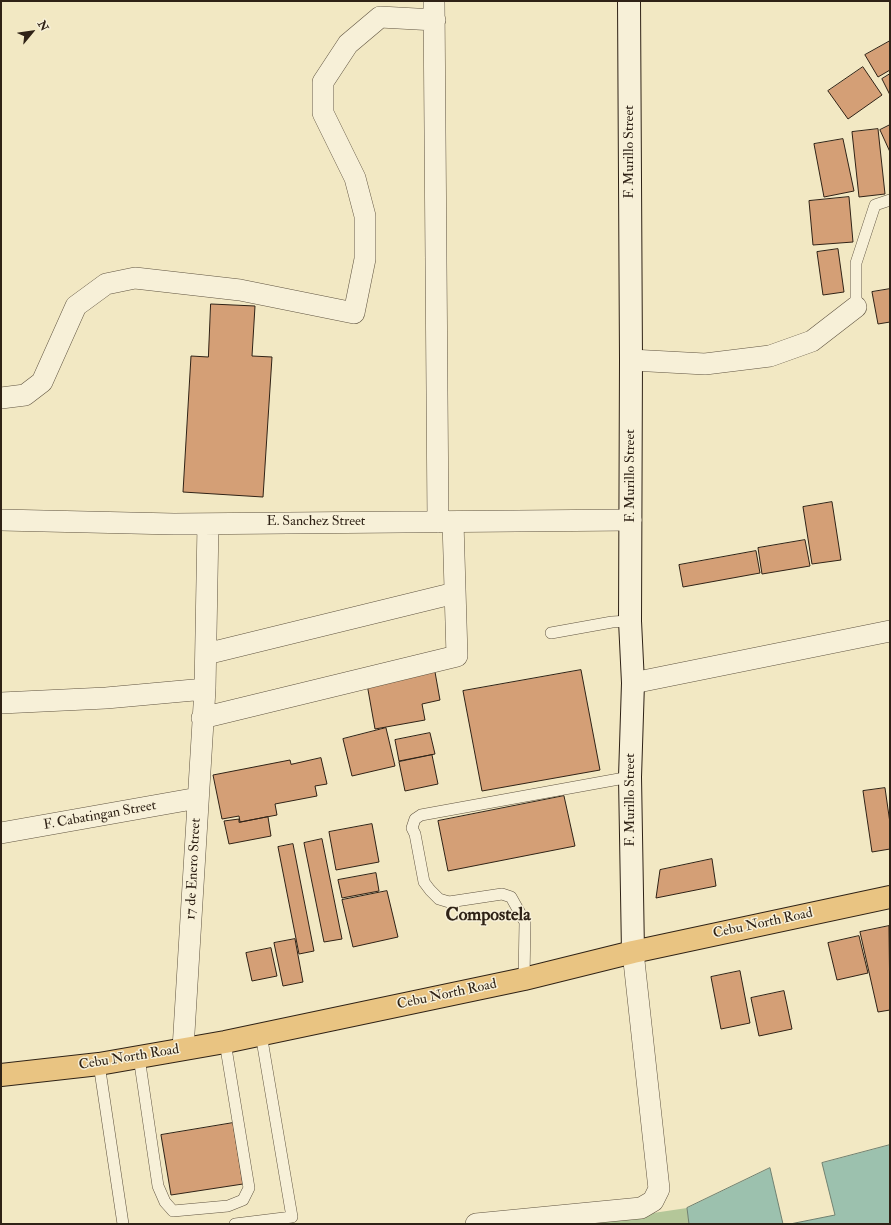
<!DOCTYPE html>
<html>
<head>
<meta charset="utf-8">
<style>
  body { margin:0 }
  #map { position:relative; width:891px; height:1225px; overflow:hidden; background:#f2e8c3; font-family:"IM FELL Double Pica",serif }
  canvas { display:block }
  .frame { position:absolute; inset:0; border:2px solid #2f2216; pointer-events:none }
  .north { position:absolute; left:12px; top:12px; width:40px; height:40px; -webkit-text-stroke:3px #f7f0d8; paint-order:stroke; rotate:61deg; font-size:11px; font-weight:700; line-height:16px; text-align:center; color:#2f2216 }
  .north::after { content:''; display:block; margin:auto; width:14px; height:18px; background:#2f2216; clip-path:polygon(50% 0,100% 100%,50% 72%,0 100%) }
</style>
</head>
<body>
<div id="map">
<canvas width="891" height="1225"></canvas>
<div class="frame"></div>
<div class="north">N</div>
</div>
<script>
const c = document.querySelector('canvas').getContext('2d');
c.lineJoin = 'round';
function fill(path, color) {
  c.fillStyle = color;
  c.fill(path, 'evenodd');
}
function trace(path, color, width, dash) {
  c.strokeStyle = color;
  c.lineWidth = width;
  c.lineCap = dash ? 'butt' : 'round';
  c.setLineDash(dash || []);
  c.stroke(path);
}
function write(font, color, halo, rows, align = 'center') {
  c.font = font + ' "IM FELL Double Pica",serif';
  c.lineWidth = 3;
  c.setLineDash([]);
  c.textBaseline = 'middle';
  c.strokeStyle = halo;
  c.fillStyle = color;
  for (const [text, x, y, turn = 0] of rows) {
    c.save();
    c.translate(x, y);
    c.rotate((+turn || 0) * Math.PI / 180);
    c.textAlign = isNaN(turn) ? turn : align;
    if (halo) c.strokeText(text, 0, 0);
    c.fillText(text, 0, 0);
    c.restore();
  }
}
fill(new Path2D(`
  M687,1208L689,1224H579Z`), '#b4c799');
const water = new Path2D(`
  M890,1145V1224H790L835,1215L822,1163Z
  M770,1168L783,1224H689L687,1208Z`);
fill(water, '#9cc1ae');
trace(water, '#708171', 1);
const building = new Path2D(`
  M890,41V70L878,77L865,55Z
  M863,67L882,95L848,119L828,91Z
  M890,74V95L882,79Z
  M890,125V152L880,130Z
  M878,129L885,194L859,197L852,132Z
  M843,139L854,191L824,197L814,144Z
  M849,197L853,242L813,245L809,201Z
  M838,249L844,292L823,295L817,252Z
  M890,289V322L878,324L872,292Z
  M211,304L255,306L252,356L272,357L263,497L183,492L191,356L208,357Z
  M832,502L841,560L812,564L803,507Z
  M805,540L810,566L762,574L758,548Z
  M756,551L760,573L683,587L679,565Z
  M581,670L600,770L482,791L463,691Z
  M435,672L440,700L422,704L425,720L375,729L367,684Z
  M386,728L395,766L352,776L343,739Z
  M430,733L435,754L399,761L395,740Z
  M432,755L438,784L405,791L399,762Z
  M321,758L327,784L315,786L317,796L275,804L277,815L240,822L239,816L222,819L213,775L290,760L291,764Z
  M885,788L890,823V849L872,852L863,791Z
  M564,796L575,846L448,871L438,821Z
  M268,817L271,836L229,844L224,821L239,819V822Z
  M372,824L379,862L336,870L329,832Z
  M322,839L342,939L324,942L304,843Z
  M293,844L314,951L299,954L278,847Z
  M712,859L716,886L656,898L660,870Z
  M376,873L379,891L342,898L338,880Z
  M387,891L398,937L353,947L342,900Z
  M889,926L890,1010L878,1012L860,932Z
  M859,936L868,973L837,980L828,943Z
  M295,939L303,982L283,986L274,943Z
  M271,948L277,976L252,981L246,953Z
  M740,971L750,1023L721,1029L711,977Z
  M784,991L792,1029L759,1036L751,998Z
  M233,1123L243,1184L171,1195L161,1135Z`);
fill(building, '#d49f76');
trace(building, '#2f2216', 1);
const lane = new Path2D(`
  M856,307V263L875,205L890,200
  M551,633L612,622L630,621
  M524,979L525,922L511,897L502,894L449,902L439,899L430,890L424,882L415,834L412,828L415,819L421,815L630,777
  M139,1057L158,1186L165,1202L173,1211L228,1206L243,1200L249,1188L225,1042
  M99,1064L123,1224
  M235,1224L292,1217L261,1034`);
const street = new Path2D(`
  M434,1L438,522
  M631,360L705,364L770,356L812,341L856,307
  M1,398L25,395L42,382L76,306L106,284L135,278L240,290L354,313L365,259V216L355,178L323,113V82L348,44L380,17L435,20
  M1,520L174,524L631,520
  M206,654L455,593
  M633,683L890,631
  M1,703L106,698L205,689
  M202,718L457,656L453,522
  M1,833L198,798
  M183,1049L205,689L208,524
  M476,1224L641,1208L653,1201L659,1189L633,952`);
const secondary = new Path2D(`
  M629,1L631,360L630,621L633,683L630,777L633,952`);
const highway = new Path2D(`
  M1,1075L99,1064L225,1042L524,979L633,952L890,897`);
trace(lane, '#605441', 12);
trace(street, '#605441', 22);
trace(secondary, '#2f2216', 24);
trace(highway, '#2f2216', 24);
trace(lane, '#f7f0d8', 11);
trace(street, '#f7f0d8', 21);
trace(secondary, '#f7f0d8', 22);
trace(highway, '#e9c482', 22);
write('14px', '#2f2216', '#f7f0d8', [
  ["F. Murillo Street",630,152,-90],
  ["F. Murillo Street",631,476,-90],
  ["E. Sanchez Street",316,522],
  ["F. Murillo Street",631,800,-90],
  ["F. Cabatingan Street",100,816,-10],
  ["17 de Enero Street",194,869,-87],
  ["Cebu North Road",763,924,-12],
  ["Cebu North Road",447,995,-12],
  ["Cebu North Road",129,1058,-9]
]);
write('bold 18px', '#2f2216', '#f7f0d8', [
  ["Compostela",488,916]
]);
</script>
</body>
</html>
